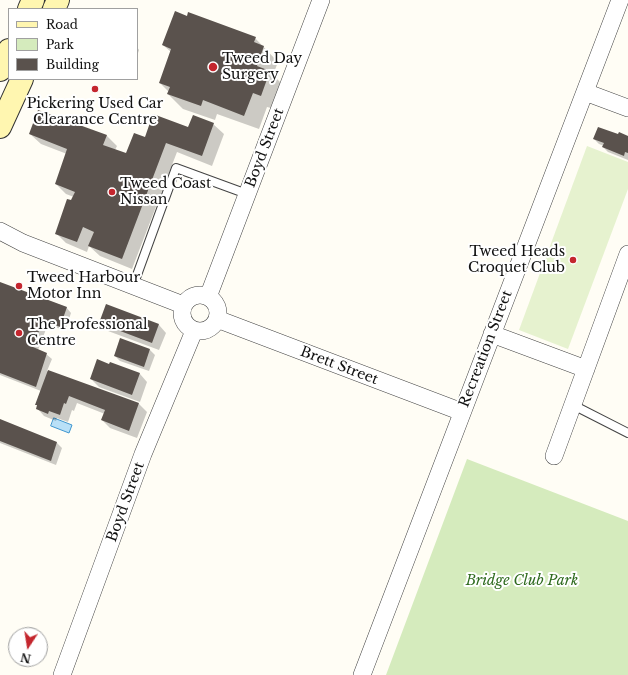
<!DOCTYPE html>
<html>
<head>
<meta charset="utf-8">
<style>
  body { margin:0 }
  #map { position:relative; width:628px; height:675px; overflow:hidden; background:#fffdf5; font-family:"Libre Baskerville",serif }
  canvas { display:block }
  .legend { position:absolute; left:8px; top:8px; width:130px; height:72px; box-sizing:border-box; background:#fff; border:1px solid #a0a0a0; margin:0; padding:5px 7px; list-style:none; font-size:12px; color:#111 }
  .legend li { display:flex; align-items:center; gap:8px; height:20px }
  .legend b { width:20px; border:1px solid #a0a0a0 }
  .north { position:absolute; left:8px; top:627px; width:40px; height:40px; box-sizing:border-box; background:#fff; border:1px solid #a0a0a0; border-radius:50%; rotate:192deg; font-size:11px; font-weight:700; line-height:16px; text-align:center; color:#111 }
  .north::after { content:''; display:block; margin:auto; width:14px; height:18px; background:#c4262e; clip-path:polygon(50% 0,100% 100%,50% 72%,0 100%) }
</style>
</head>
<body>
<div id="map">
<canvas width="628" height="675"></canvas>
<ul class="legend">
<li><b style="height:5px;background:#fff6b0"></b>Road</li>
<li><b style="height:11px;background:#d5ebbd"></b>Park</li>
<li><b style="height:11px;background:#5a524d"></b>Building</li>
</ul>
<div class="north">N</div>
</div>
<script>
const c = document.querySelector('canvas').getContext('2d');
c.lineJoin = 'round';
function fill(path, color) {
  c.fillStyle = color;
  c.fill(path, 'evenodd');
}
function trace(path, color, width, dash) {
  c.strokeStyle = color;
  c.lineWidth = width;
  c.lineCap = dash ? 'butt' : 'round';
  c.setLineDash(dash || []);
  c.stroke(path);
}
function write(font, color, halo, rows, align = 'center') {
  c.font = font + ' "Libre Baskerville",serif';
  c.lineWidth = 4;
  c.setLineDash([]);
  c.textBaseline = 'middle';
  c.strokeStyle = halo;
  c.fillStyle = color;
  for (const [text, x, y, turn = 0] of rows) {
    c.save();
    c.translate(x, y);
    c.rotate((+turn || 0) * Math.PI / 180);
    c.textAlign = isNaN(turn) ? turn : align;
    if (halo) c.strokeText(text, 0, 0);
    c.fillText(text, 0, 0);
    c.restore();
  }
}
fill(new Path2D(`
  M467,459L628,521V675H386Z`), '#d5ebbd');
fill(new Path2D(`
  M587,146L628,162V189L568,349L519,330Z`), '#e6f2cf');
const water = new Path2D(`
  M54,418L72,425L69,433L51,426Z`);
fill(water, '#b9e0f7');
trace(water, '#3f96cf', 1);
fill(new Path2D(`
  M255,38L278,62L273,75L284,86L275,109L267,107L259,129L217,114L215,120L183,109L168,94L169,92L160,83L171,52L163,45Z
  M137,47L139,50L137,56Z
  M39,111L107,136L117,146L115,150L126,155L145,138L189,128L213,124L224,134L212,166L177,152L132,269L100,256L89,246L87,252L66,243L56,233L74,197L66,194L56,184L67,154L41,144L30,134Z
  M628,138V160L608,152L603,147L604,146L599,144L594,139Z
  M0,283L66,307L71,313L65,331L48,324L38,350L46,354L52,359L47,371L139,404L147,412L137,438L110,428L102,420L105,414L77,403L74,411L72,410L68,422L57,418L56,421L44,416L37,408L38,406L36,404L41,391L0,375Z
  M100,323L159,325L166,333L159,350L108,331Z
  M150,350L155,355L149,371L120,361L115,356Z
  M140,374L147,382L140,402L99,387L91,379Z
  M0,421L57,443L62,448L56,465L0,443Z`), '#0003');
fill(new Path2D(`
  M175,11L187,16L188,12L256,37L254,42L264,46L257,66L270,71L261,96L253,93L244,116L203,100L201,106L167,94L170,87L159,83L171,49L162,45Z
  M38,110L107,135L103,145L126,153L134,133L145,137L153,114L188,127L193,115L214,123L202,156L166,143L122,259L88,246L94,232L83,227L77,242L55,234L67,199L71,200L75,192L55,184L67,149L29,134Z
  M598,127L618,134L619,132L628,136V153L625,152L624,156L602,147L604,143L593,139Z
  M0,282L67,307L60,327L43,320L33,347L47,353L36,387L0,373Z
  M106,304L159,324L152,343L99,323Z
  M120,338L150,349L144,367L114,356Z
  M97,359L109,364L110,362L140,373L132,395L90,379Z
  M48,370L139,403L129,431L101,420L105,410L69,396L66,404L64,403L60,415L49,411L48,414L36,409L37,405H35Z
  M0,419L57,442L51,461L0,441Z`), '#5a524d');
const lane = new Path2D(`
  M133,286L176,168L247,194
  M573,405L628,433`);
const street = new Path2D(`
  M585,92L628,108
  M0,231L23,243L183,305
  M182 313a18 18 0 1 1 36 0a18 18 0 1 1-36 0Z
  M208,297L321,0
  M217,319L462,412
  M492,334L586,369
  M554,456L628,254
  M62,675L143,454L194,331
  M362,675L620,0`);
const secondary = new Path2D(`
  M29,9L33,0
  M54,9L58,0
  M0,70L9,50
  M0,127L22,79`);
trace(lane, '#444', 10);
trace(street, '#444', 18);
trace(secondary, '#333', 24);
trace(lane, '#fff', 8);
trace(street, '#fff', 17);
trace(secondary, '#fff6b0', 22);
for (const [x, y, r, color] of [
  [213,67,5,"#c4262e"],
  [95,89,4,"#c4262e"],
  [112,192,4,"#c4262e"],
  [573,260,4,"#c4262e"],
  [19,286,4,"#c4262e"],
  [19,333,4,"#c4262e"]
]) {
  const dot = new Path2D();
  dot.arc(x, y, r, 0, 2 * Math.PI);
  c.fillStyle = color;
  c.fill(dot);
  trace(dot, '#fff', 1.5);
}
write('14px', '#111', '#fff', [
  ["Tweed Day",222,59],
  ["Surgery",222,75],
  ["Pickering Used Car",95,104,"center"],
  ["Clearance Centre",95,120,"center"],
  ["Tweed Coast",120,184],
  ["Nissan",120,200],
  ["Tweed Heads",565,252,"right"],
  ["Croquet Club",565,268,"right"],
  ["Tweed Harbour",27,278],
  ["Motor Inn",27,294],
  ["The Professional",27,325],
  ["Centre",27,341]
], 'left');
write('14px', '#111', '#fff', [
  ["Boyd Street",265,148,-69],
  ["Recreation Street",486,349,-69],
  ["Brett Street",339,366,21],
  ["Boyd Street",126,502,-70]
]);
write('italic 14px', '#2f6b1f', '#fff', [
  ["Bridge Club Park",522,581]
]);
</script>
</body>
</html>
